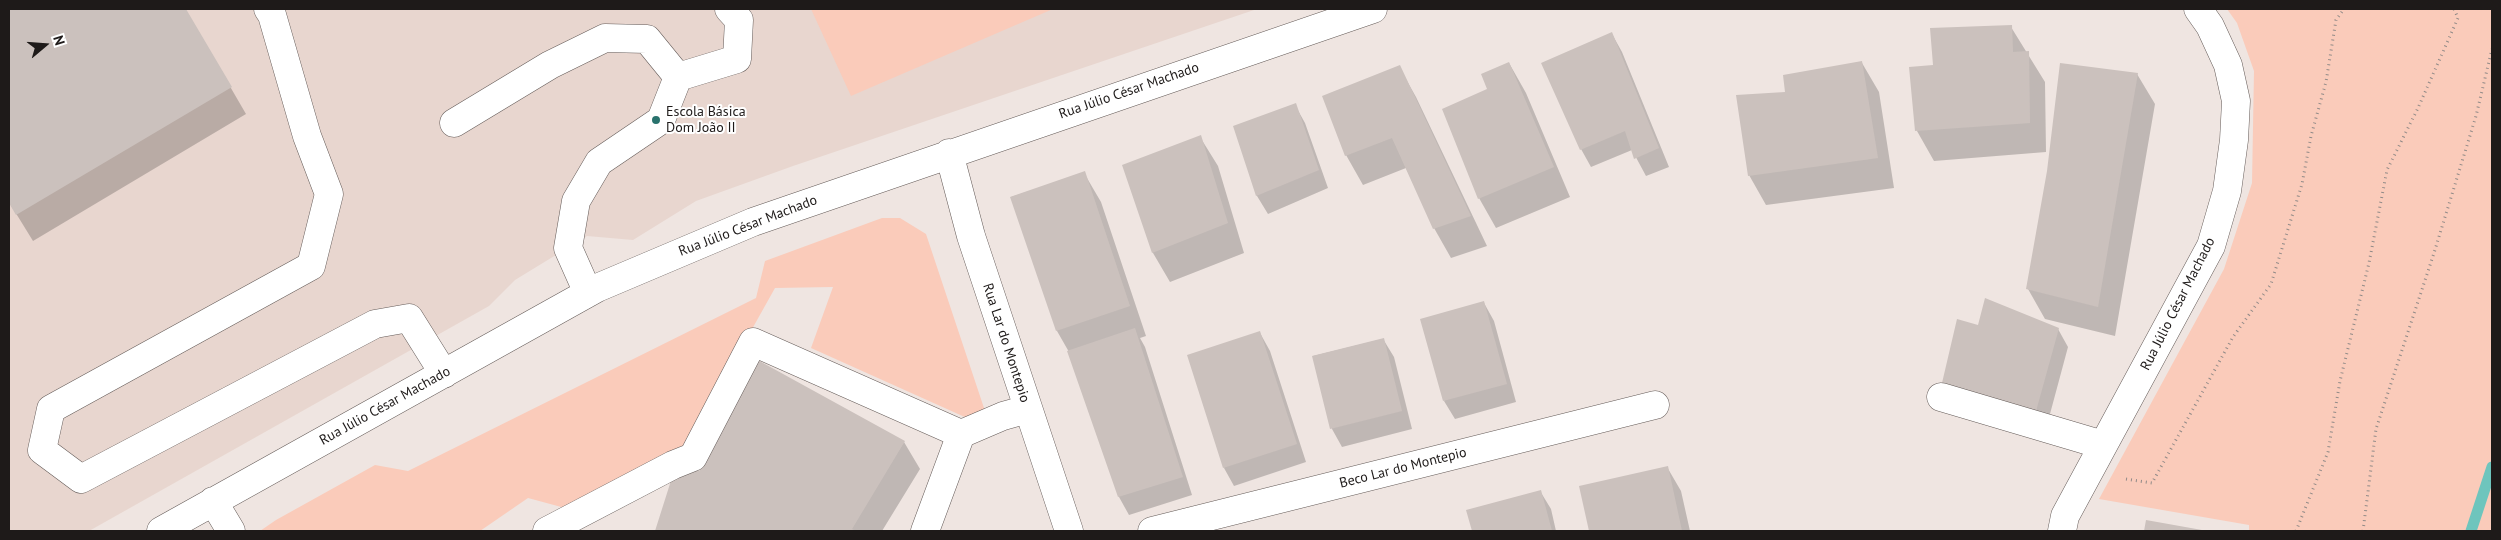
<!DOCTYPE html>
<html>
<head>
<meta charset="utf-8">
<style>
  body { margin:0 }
  #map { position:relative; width:2501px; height:540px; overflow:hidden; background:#efe5e1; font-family:"PT Sans",sans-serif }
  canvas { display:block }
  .frame { position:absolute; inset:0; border:10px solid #1e1a19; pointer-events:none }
  .north { position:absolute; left:20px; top:20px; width:50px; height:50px; -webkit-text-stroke:4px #fff; paint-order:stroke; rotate:72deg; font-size:14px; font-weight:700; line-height:20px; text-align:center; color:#1e1a19 }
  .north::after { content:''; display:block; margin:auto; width:18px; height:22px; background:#1e1a19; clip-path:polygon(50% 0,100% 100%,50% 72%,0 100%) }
</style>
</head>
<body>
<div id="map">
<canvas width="2501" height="540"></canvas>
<div class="frame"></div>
<div class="north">N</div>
</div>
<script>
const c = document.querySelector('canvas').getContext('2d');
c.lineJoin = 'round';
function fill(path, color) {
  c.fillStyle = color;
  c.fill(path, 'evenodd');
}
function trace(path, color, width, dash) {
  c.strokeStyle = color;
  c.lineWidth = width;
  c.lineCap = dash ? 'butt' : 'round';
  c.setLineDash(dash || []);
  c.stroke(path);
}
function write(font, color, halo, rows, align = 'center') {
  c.font = font + ' "PT Sans",sans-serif';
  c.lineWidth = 4;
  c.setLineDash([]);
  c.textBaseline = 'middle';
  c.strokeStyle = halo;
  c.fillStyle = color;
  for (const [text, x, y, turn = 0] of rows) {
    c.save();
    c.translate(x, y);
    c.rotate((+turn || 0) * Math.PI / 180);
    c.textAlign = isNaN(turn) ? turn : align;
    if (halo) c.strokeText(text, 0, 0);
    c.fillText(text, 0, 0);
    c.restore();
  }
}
fill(new Path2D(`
  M9,9H1257L793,166L696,201L633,240L587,236L515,280L489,306L89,531H9Z`), '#e8d6cf');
fill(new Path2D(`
  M811,9H1053L851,96Z
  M2227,9H2492V531H2249V525L2099,499L2224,269L2252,183L2254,71L2237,23Z
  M882,218H900L926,234L985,411L967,418L811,348L833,287L775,288L681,456L565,508L528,498L480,531H260L276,520L375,465L408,471L756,298L765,261Z`), '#facbba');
fill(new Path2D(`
  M9,9H185L246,114L33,241L9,202Z
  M2011,27L2045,82L2046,152L1934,161L1917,131L1935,66Z
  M1612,34L1622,52L1669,167L1646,176L1632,150L1591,167L1581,149Z
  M1509,63L1526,93L1570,197L1496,228L1479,198Z
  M1862,63L1879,92L1894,188L1766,205L1749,175L1786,93Z
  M1399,67L1416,97L1487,246L1451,258L1434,228L1406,168L1363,185L1346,155Z
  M2137,74L2155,104L2115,336L2045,319L2028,289Z
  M1295,105L1305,123L1328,188L1268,214L1257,196L1235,127Z
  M1200,137L1218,166L1244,253L1170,282L1153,253L1124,166Z
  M1084,173L1101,202L1146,336L1140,338L1145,347L1192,495L1129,515L1119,497L1069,352L1057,331L1011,197Z
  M1484,303L1494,321L1516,402L1455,419L1444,401Z
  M1979,326L2058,329L2068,347L2043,440L1954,401L1943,383Z
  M1260,333L1270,351L1306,462L1234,486L1224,468Z
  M1383,339L1394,357L1412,429L1342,447L1332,429L1313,356Z
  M904,442L920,469L882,531H656L676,469L699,473Z
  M1667,467L1681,491L1690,531H1590L1580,487Z
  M1540,491L1551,509L1556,531H1473L1468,511Z
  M2147,522L2201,531H2145Z`), '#0003');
trace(new Path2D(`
  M2471,531L2492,467`), '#6ec5bd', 11);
fill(new Path2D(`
  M9,9H186L232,87L16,215L9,203Z
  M2012,25L2013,52L2029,51L2030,123L1915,131L1909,67L1933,65L1930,28Z
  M1612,32L1659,148L1634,159L1625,131L1580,150L1541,63Z
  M1862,61L1878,158L1748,176L1736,95L1785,92L1783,75Z
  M1509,62L1554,167L1478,199L1442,109L1487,89L1481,74Z
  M2060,63L2138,73L2098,307L2026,289L2047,171Z
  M1400,65L1471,216L1433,229L1392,138L1345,156L1322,96Z
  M1296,103L1319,170L1256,196L1233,126Z
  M1201,135L1228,223L1152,253L1122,165Z
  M1085,171L1130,306L1056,331L1010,197Z
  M1985,298L2059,328L2033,422L1942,383L1957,319L1978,325Z
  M1484,301L1507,384L1443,401L1420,319Z
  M1135,328L1183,477L1118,497L1067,351Z
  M1260,331L1297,444L1223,468L1187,355Z
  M1384,338L1402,411L1330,429L1312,356Z
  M754,358L905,441L852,529L856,531H655L675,468L699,471Z
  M1668,466L1682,531H1589L1579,486Z
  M1541,490L1552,531H1472L1466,510Z
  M2146,520L2202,530V531H2144Z`), '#cbc1bd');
const minor = new Path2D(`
  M268,9L272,15L307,136L329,194L311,266L51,409L42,450L81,479L375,324L409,318L444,374
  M678,77L737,59L739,20L729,9
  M454,123L550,65L605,38L647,39L678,77L661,120L599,162L576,201L568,248L588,293
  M949,153L971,236L1069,531
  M1941,397L2103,445
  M213,501L231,531
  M161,531L597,288L753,222L1373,9
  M547,531L673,465L693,457L753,342L961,434
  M925,531L961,434L1003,416L1028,409
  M1152,531L1655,405
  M2062,531L2065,516L2211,246L2227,191L2234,140L2236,101L2228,65L2210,26L2198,9`);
trace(minor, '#655c59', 29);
trace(new Path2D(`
  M2126,479L2152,483L2233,337L2271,284L2302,184L2311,136L2326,82L2336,20L2344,9
  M2296,531L2328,452L2340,381L2369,263L2387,170L2418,108L2458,18L2454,9
  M2363,531L2376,429L2434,253L2476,116L2492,49`), '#928b88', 3, [1, 4]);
trace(minor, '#fff', 28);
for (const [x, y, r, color] of [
  [656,120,5,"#29726d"]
]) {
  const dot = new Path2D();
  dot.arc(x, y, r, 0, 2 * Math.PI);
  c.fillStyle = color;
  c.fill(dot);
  trace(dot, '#fff', 2);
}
write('14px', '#1e1a19', '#fff', [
  ["Rua Júlio César Machado",1129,91,-19],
  ["Rua Júlio César Machado",748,226,-21],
  ["Rua Júlio César Machado",2178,304,-63],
  ["Rua Lar do Montepio",1006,343,72],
  ["Rua Júlio César Machado",385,406,-29],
  ["Beco Lar do Montepio",1403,468,-14]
]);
write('14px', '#1e1a19', '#fff', [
  ["Escola Básica",666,112],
  ["Dom João II",666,128]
], 'left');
</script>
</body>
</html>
